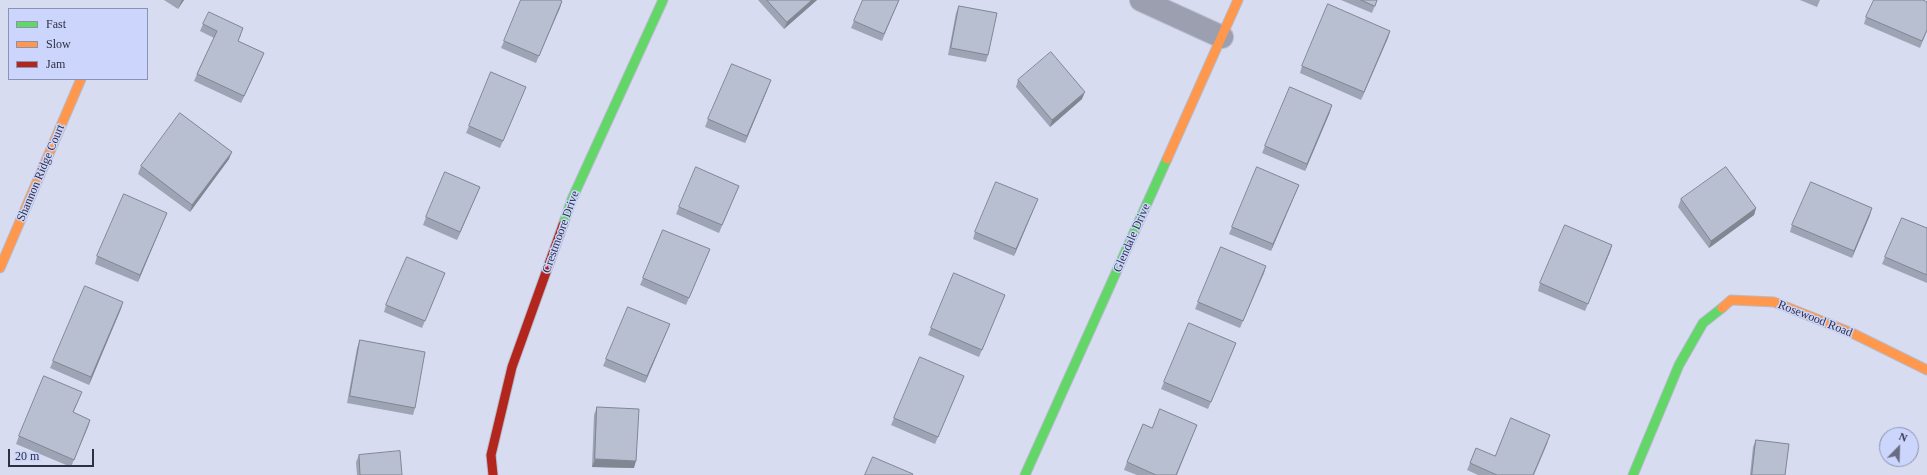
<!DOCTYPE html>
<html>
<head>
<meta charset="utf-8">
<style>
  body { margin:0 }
  #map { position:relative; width:1927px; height:475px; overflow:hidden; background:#d7dcf1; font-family:Georgia,serif }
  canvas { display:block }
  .legend { position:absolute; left:8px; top:8px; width:140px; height:72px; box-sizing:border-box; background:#ccd5fc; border:1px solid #8c93b2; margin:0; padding:5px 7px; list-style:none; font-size:12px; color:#2d3144 }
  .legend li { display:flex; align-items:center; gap:8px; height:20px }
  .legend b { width:20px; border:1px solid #8c93b2 }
  .north { position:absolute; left:1879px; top:427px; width:40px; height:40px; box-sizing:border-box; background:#ccd5fc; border:1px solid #8c93b2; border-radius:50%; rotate:23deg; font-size:11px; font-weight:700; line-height:16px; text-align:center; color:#2d3144 }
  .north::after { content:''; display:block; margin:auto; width:14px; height:18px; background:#686d81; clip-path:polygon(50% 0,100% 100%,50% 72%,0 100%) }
  .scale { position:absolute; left:8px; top:449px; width:86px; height:18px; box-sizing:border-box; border:2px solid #2d3144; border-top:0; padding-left:5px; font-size:12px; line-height:14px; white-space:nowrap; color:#2d3144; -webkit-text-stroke:3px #ccd5fc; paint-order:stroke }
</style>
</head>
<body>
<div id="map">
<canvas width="1927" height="475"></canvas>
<ul class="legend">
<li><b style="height:5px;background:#63d668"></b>Fast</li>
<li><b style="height:5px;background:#ff974d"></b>Slow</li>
<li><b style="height:5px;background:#b3261e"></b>Jam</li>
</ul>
<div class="north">N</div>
<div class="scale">20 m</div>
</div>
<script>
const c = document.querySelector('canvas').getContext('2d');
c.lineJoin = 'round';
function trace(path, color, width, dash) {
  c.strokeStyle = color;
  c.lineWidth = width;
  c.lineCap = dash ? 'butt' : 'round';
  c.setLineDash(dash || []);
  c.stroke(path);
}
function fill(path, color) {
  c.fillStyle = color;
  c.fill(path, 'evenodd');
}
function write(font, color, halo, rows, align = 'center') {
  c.font = font + ' Georgia,serif';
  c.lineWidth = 3;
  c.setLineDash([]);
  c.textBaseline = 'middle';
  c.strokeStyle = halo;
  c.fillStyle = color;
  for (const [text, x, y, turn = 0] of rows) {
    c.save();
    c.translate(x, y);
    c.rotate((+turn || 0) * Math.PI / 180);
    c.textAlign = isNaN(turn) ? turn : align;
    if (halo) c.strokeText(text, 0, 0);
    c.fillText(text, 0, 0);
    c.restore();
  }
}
const street = new Path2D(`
  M1141,0L1222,37`);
const fast = new Path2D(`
  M563,225L572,199L663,0
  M1025,475L1167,159
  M1633,475L1679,365L1703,323L1722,308`);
const slow = new Path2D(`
  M1167,159L1238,0
  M0,268L81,79
  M1722,308L1731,300L1774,302L1852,333L1927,370`);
const jam = new Path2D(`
  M493,475L491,455L512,367L563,225`);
trace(street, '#b7bbcc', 24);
trace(fast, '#b7bbcc', 11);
trace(slow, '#b7bbcc', 11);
trace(jam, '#b7bbcc', 11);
trace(street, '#9c9fb0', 22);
trace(fast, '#63d668', 9);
trace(slow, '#ff974d', 9);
trace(jam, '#b3261e', 9);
fill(new Path2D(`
  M164,0H184L178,9Z
  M758,0H817L784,29Z
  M899,0L882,41L851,28L854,21Z
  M1341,0H1377L1372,13Z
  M1800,0H1820L1817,7Z
  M562,1L536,63L501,48L504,41Z
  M1927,2V31L1920,48L1864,24L1866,17Z
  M959,6L988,55L986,62L948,55L956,13Z
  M203,24L241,35L238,41L264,53L261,60L241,103L194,81L197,74L214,38L200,31Z
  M1390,31L1361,100L1300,73L1302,66Z
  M1018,80L1082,99L1050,127L1016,87Z
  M526,87L500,148L466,133L469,126Z
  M768,88L745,143L705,127L708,119Z
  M1330,112L1305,171L1262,153L1265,146Z
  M229,159L190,212L138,174L141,166Z
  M1299,185L1271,251L1229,234L1232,227Z
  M739,186L719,233L676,214L679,207Z
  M477,194L457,240L423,225L426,217Z
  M1038,199L1014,256L973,239L975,232Z
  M1681,199L1756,208L1754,215L1709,248L1678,207Z
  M167,213L138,282L95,264L97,256Z
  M1870,215L1852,258L1790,232L1792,225Z
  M1927,228V283L1882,264L1885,257Z
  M1612,245L1585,311L1538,291L1540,283Z
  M710,249L686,305L640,285L643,278Z
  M1266,266L1240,328L1195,309L1198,302Z
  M445,273L422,328L384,312L386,305Z
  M1005,295L979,357L928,335L931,328Z
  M123,302L89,385L50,368L53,361Z
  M667,331L645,383L603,366L606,359Z
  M360,340L415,408L413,415L347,403L357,348Z
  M1233,350L1208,409L1161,389L1164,382Z
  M964,376L935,444L891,425L894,418Z
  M79,399L73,413L90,420L71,467L16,444L19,436Z
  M597,407L634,468L592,467L594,415Z
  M1197,425L1177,475H1137L1124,470L1127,462Z
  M1756,440L1785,475H1750L1753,447Z
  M1548,442L1534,475H1478L1467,470L1470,463Z
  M359,455L402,475H357L356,462Z`), '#9da4b4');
fill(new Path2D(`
  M182,0H184L178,9L181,2Z
  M812,0H817L784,29L787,22Z
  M562,1L560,8L536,63L539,56Z
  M1390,31L1388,38L1361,100L1364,92Z
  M264,53L261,60L241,103L244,96Z
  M771,80L768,88L745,143L747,136Z
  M1085,92L1082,99L1050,127L1052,120Z
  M1332,105L1330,112L1305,171L1307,164Z
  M232,152L229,159L190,212L192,205Z
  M1299,185L1296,192L1271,251L1273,244Z
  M480,187L477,194L457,240L460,232Z
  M1038,199L1035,206L1014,256L1016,249Z
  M1756,208L1754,215L1709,248L1711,241Z
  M1872,208L1870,215L1852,258L1854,251Z
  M167,213L164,220L138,282L140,275Z
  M1612,245L1610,252L1585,311L1588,304Z
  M1266,266L1264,273L1240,328L1243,321Z
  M123,302L121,309L89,385L91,377Z
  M670,324L667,331L645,383L647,376Z
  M90,420L88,427L71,467L74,460Z
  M595,459L636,461L634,468L592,467Z`), '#808692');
const building = new Path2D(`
  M521,0H560L562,1L539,56L504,41Z
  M767,0H812L787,22Z
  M863,0H899L884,34L854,21Z
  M1361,0H1377L1375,6Z
  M1874,0H1923L1927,2V30L1922,41L1866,17Z
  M1328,4L1390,31L1364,92L1302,66Z
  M959,6L997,13L988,55L951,48Z
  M209,12L243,28L238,41L264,53L244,96L197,74L217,31L203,24Z
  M1051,52L1085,92L1052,120L1018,80Z
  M732,64L771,80L747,136L708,119Z
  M491,72L526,87L503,141L469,126Z
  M1290,87L1332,105L1307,164L1265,146Z
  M180,113L232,152L192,205L141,166Z
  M696,167L739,186L722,225L679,207Z
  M1257,167L1299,185L1273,244L1232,227Z
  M1726,167L1756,208L1711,241L1681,199Z
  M445,172L480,187L460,232L426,217Z
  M996,182L1038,199L1016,249L975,232Z
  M1811,182L1872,208L1854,251L1792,225Z
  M124,194L167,213L140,275L97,256Z
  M1902,218L1927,228V275L1885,257Z
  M1565,225L1612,245L1588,304L1540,283Z
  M663,230L710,249L689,298L643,278Z
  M1221,247L1266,266L1243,321L1198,302Z
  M407,257L445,273L425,321L386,305Z
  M954,273L1005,295L982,350L931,328Z
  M85,286L123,302L91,377L53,361Z
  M628,307L670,324L647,376L606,359Z
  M1189,323L1236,343L1211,402L1164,382Z
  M360,340L425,352L415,408L350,396Z
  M920,357L964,376L938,437L894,418Z
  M44,376L82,392L73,412L90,420L74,460L19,436Z
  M597,407L639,409L636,461L595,459Z
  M1160,409L1197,425L1176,475H1156L1127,462L1143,424L1152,428Z
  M1511,418L1550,435L1533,475H1497L1470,463L1476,448L1495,456Z
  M1756,440L1789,444L1785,475H1752Z
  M400,451L402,475H360L359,455Z
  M873,457L913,474L912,475H865Z`);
fill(building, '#b7bfd1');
trace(building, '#808692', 1);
write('12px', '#2d3144', '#ccd5fc', [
  ["Shannon Ridge Court",41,173,-67],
  ["Crestmoore Drive",561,232,-70],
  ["Glendale Drive",1132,238,-66],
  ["Rosewood Road",1815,319,22]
]);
</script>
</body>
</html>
